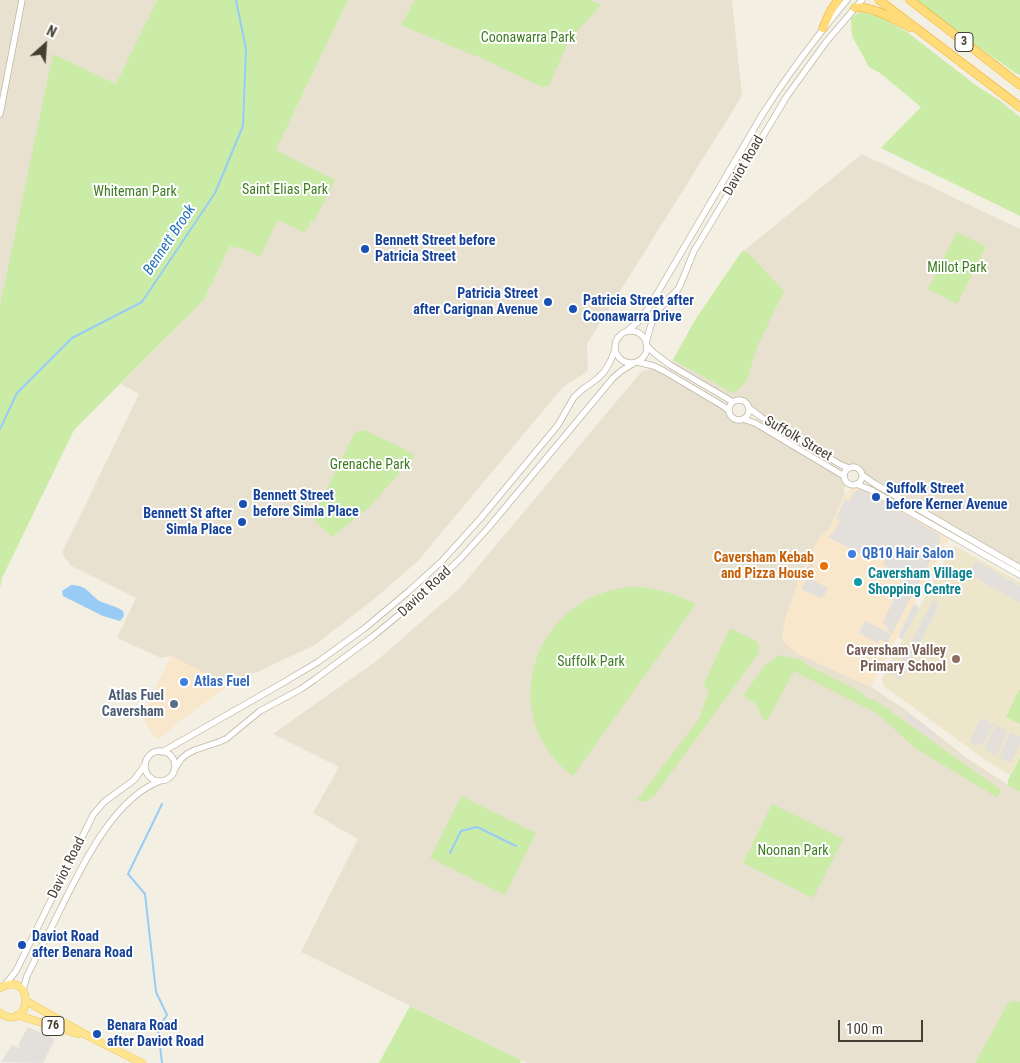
<!DOCTYPE html>
<html>
<head>
<meta charset="utf-8">
<style>
  body { margin:0 }
  #map { position:relative; width:1020px; height:1063px; overflow:hidden; background:#f3efe3; font-family:"Roboto Condensed",sans-serif }
  canvas { display:block }
  .north { position:absolute; left:20px; top:20px; width:50px; height:50px; -webkit-text-stroke:4px #fff; paint-order:stroke; rotate:26deg; font-size:14px; font-weight:700; line-height:20px; text-align:center; color:#453f33 }
  .north::after { content:''; display:block; margin:auto; width:18px; height:22px; background:#453f33; clip-path:polygon(50% 0,100% 100%,50% 72%,0 100%) }
  .scale { position:absolute; left:838px; top:1020px; width:85px; height:22px; box-sizing:border-box; border:2px solid #453f33; border-top:0; padding-left:6px; font-size:15px; line-height:18px; white-space:nowrap; color:#453f33; -webkit-text-stroke:4px #fff; paint-order:stroke }
</style>
</head>
<body>
<div id="map">
<canvas width="1020" height="1063"></canvas>
<div class="north">N</div>
<div class="scale">100 m</div>
</div>
<script>
const c = document.querySelector('canvas').getContext('2d');
c.lineJoin = 'round';
function fill(path, color) {
  c.fillStyle = color;
  c.fill(path, 'evenodd');
}
function trace(path, color, width, dash) {
  c.strokeStyle = color;
  c.lineWidth = width;
  c.lineCap = dash ? 'butt' : 'round';
  c.setLineDash(dash || []);
  c.stroke(path);
}
function write(font, color, halo, rows, align = 'center') {
  c.font = font + ' "Roboto Condensed",sans-serif';
  c.lineWidth = 4;
  c.setLineDash([]);
  c.textBaseline = 'middle';
  c.strokeStyle = halo;
  c.fillStyle = color;
  for (const [text, x, y, turn = 0] of rows) {
    c.save();
    c.translate(x, y);
    c.rotate((+turn || 0) * Math.PI / 180);
    c.textAlign = isNaN(turn) ? turn : align;
    if (halo) c.strokeText(text, 0, 0);
    c.fillText(text, 0, 0);
    c.restore();
  }
}
fill(new Path2D(`
  M0,0H157L116,85L54,55L0,318Z
  M348,0H732L742,96L587,344L588,371L563,387L417,562L379,595L315,645L229,685L171,656L161,658L117,638L136,598L71,566L62,553L139,394L121,384L204,300Z
  M862,154L1020,229V568L862,475L860,470L857,468H849L748,406L742,401H737L733,402L670,365L695,320L740,254Z
  M654,366L729,411L731,416L735,419H743L755,423L844,477L845,481L844,496L829,529L796,653L871,687L903,708L967,758L1008,785L1020,792V1063H527L301,952L358,839L313,813L339,767L273,734L375,662L460,588L642,371L652,369Z`), '#e8e1d0');
fill(new Path2D(`
  M856,484L950,536L871,687L796,653L783,642L782,637L785,619L797,585L798,578L820,536L829,529L844,496L854,485Z
  M171,656L229,685L177,723L159,739L152,735L142,716Z`), '#f8e7cb');
fill(new Path2D(`
  M955,546L1020,582V755L1010,775L984,759L884,686L882,679L951,548Z`), '#eee6cb');
fill(new Path2D(`
  M157,0H348L276,150L335,180L314,222L311,221L305,233L278,220L260,257C254,254 249,250 243,249C238,247 235,248 230,246L204,300L74,430L2,578L0,588V306L53,54L116,84Z
  M415,0H590L601,5L569,40L549,86L542,87L479,57L470,54L401,25Z
  M912,0H1020V75L1014,72Z
  M860,12L878,16L907,32L977,86L999,100L1020,117V216L881,148L921,107L880,73L869,67L852,36L851,18Z
  M957,232L986,247L957,304L928,289Z
  M744,250L751,256L784,291L757,347L747,380L740,388L733,393L673,360L695,320L740,254Z
  M364,430L405,449L415,456L369,507L332,537L314,520L315,513L354,434L358,431Z
  M631,587C657,587 673,593 696,604L573,776C493,716 534,595 631,587Z
  M730,628L756,641L759,645L758,654L655,795L647,801H636L699,719L709,690L703,686Z
  M780,655C788,657 796,658 804,661L805,664L864,694L863,696L871,700L873,699L882,705L1001,790L998,798L915,748L877,713L794,671L767,721C760,717 761,713 757,706C755,702 747,698 743,696L765,665C771,663 774,657 780,655Z
  M1019,690H1020V724L1006,717Z
  M1020,757V792L1008,785V780Z
  M461,796L536,833L505,895L430,858Z
  M772,804L843,839L813,898L743,863Z
  M1011,1001H1016L1020,1002V1063H975L1007,1005Z
  M410,1006L521,1060L520,1063H379Z`), '#caeca7');
fill(new Path2D(`
  M858,490L865,491L940,535L941,540L887,643L879,639L877,643L859,633L865,621L891,634L883,622L902,582L906,577L883,565L885,559L871,553H859L828,537L834,531L840,520L836,518L845,499L849,501L854,492Z
  M813,556L817,558L807,577L828,588L822,599L801,589L807,579L802,577Z
  M976,561L1020,586V603L969,574Z
  M934,598L939,605L901,679L899,680L894,675Z
  M914,604L918,606L919,609L903,639H901L898,637Z
  M908,714L937,736L936,739H933L906,719V716Z
  M981,718L994,724L982,746L977,744L975,746L969,742Z
  M996,725L1008,731L996,756L984,749Z
  M1010,732L1020,737V744L1011,763L999,757Z
  M28,1027L55,1039L43,1063L1,1062L12,1045L22,1049L18,1045Z`), '#e3e0dc');
fill(new Path2D(`
  M71,585C88,586 86,591 98,600C106,605 115,605 123,611L124,616L120,621L103,616L63,596L62,591Z`), '#98ccf7');
trace(new Path2D(`
  M0,429L17,393L72,338L142,302L215,193L243,126L246,49L236,0
  M450,853L461,831L477,827L516,846
  M162,1063L158,1028L167,1015L156,992L145,894L128,874L162,804`), '#98ccf7', 2);
const tertiary = new Path2D(`
  M0,114L22,0
  M615 347a16 16 0 1 1 32 0a16 16 0 1 1-32 0Z
  M627,331L638,322L648,309L762,115C788,74 816,37 847,0
  M646,343C649,332 651,321 657,311L679,288L694,251L787,96L826,42L862,0
  M647,346L654,353L670,365L733,402
  M637,362L654,366L664,371L723,406L729,411
  M729 410a10 10 0 1 1 20 0a10 10 0 1 1-20 0Z
  M749,408L761,417L841,465L849,468
  M743,419L755,423L844,476
  M844 476a9 9 0 1 1 18 0a9 9 0 1 1-18 0Z
  M862,475L875,484L1020,568
  M856,484L871,490L1020,575
  M145 766a15 15 0 1 1 30 0a15 15 0 1 1-30 0Z
  M162,752L281,684L318,662L365,628L409,591L441,562L480,519L558,425L574,397L583,389L597,379L604,372L610,362L615,350
  M174,770L181,759L187,754L195,750L219,742L226,739L260,711L301,689L314,680L372,637L417,600L460,559L489,527L613,378L621,371L634,363
  M5,985L16,971L93,815L104,802L134,780L145,765
  M23,990L27,976C38,953 50,931 61,908C82,866 113,799 160,781`);
const primary = new Path2D(`
  M0,988C35,968 33,1034 0,1013
  M26,1001L90,1037L142,1063
  M17,1015L78,1034`);
const trunk = new Path2D(`
  M879,0L1020,107
  M910,0L1020,85
  M855,8C869,4 896,21 910,27
  M823,28L830,12L838,0`);
trace(tertiary, '#bfb7a5', 7);
trace(primary, '#eec756', 8);
trace(trunk, '#ecab24', 9);
trace(tertiary, '#fff', 5.5);
trace(primary, '#ffe490', 7);
trace(trunk, '#ffdb79', 8);
for (const [x, y, r, color] of [
  [365,249,5,"#1a4fb4"],
  [548,302,5,"#1a4fb4"],
  [573,309,5,"#1a4fb4"],
  [876,497,5,"#1a4fb4"],
  [243,504,5,"#1a4fb4"],
  [242,522,5,"#1a4fb4"],
  [852,554,5,"#3f7fe0"],
  [824,566,5,"#e8710a"],
  [858,582,5,"#0f9aa8"],
  [956,659,5,"#8d6e63"],
  [184,682,5,"#3f7fe0"],
  [174,704,5,"#5c6f8a"],
  [22,945,5,"#1a4fb4"],
  [97,1034,5,"#1a4fb4"]
]) {
  const dot = new Path2D();
  dot.arc(x, y, r, 0, 2 * Math.PI);
  c.fillStyle = color;
  c.fill(dot);
  trace(dot, '#fff', 2);
}
for (const [x, y, w] of [
  [964,42,18],
  [53,1026,22]
]) {
  const box = new Path2D();
  box.roundRect(x - w / 2, y - 9.5, w, 19, 4);
  c.fillStyle = '#fff';
  c.fill(box);
  trace(box, '#453f33', 1);
}
write('bold 12px', '#453f33', null, [
  ["3",964,42],
  ["76",53,1026]
]);
write('14px', '#3f7c21', '#fff', [
  ["Coonawarra Park",528,38],
  ["Saint Elias Park",285,190],
  ["Whiteman Park",135,192],
  ["Millot Park",957,268],
  ["Grenache Park",370,465],
  ["Suffolk Park",591,662],
  ["Noonan Park",793,851]
]);
write('14px', '#453f33', '#fff', [
  ["Daviot Road",744,166,-60],
  ["Suffolk Street",798,439,30],
  ["Daviot Road",425,592,-43],
  ["Daviot Road",67,868,-64]
]);
write('bold 14px', '#164399', '#fff', [
  ["Bennett Street before",375,241],
  ["Patricia Street",375,257],
  ["Patricia Street",538,294,"right"],
  ["after Carignan Avenue",538,310,"right"],
  ["Patricia Street after",583,301],
  ["Coonawarra Drive",583,317],
  ["Suffolk Street",886,489],
  ["before Kerner Avenue",886,505],
  ["Bennett Street",253,496],
  ["before Simla Place",253,512],
  ["Bennett St after",232,514,"right"],
  ["Simla Place",232,530,"right"],
  ["Daviot Road",32,937],
  ["after Benara Road",32,953],
  ["Benara Road",107,1026],
  ["after Daviot Road",107,1042]
], 'left');
write('bold 14px', '#366cbe', '#fff', [
  ["QB10 Hair Salon",862,554],
  ["Atlas Fuel",194,682]
], 'left');
write('bold 14px', '#c56008', '#fff', [
  ["Caversham Kebab",814,558],
  ["and Pizza House",814,574]
], 'right');
write('bold 14px', '#0d838f', '#fff', [
  ["Caversham Village",868,574],
  ["Shopping Centre",868,590]
], 'left');
write('bold 14px', '#785e54', '#fff', [
  ["Caversham Valley",946,651],
  ["Primary School",946,667]
], 'right');
write('bold 14px', '#4e5e75', '#fff', [
  ["Atlas Fuel",164,696],
  ["Caversham",164,712]
], 'right');
write('italic 15px', '#2273ba', '#fff', [
  ["Bennett Brook",170,240,-56]
]);
</script>
</body>
</html>
